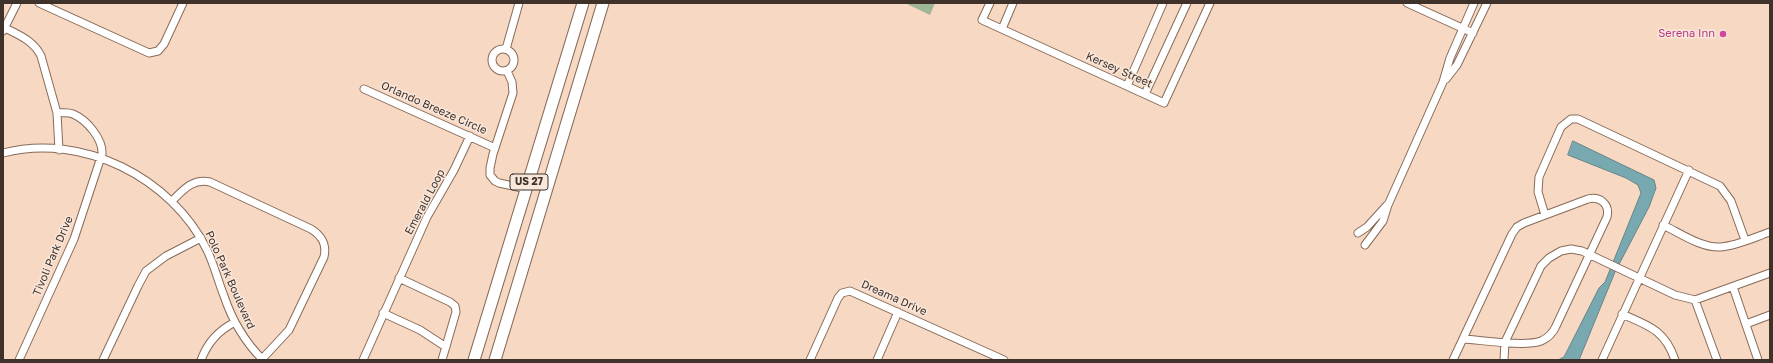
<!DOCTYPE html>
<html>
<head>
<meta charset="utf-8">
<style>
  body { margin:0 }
  #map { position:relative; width:1773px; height:363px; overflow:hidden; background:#f7d8c3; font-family:"Golos Text",sans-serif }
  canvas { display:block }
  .frame { position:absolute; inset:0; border:4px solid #3e322a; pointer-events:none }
</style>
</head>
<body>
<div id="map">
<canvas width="1773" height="363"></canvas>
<div class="frame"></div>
</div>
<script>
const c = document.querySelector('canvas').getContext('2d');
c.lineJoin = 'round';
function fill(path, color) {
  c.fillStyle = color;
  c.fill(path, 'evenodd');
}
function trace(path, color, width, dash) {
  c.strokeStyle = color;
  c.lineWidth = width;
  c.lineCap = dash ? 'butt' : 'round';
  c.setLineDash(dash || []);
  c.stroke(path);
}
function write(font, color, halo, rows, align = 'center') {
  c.font = font + ' "Golos Text",sans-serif';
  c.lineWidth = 3;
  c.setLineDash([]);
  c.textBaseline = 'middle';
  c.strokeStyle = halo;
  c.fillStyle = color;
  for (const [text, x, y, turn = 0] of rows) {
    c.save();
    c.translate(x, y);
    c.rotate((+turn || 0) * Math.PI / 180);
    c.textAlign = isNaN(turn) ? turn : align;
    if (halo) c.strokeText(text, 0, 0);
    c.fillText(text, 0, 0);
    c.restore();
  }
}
fill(new Path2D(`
  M905,3H935L930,15Z`), '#9eb695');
const water = new Path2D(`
  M1573,141L1654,180L1656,188L1649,207L1615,272L1579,360H1558L1564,357L1599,288L1605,282L1641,193L1638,185L1626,178L1568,155Z`);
fill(water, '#78a9b0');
trace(water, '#678588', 1);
const minor = new Path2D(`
  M39,3L149,53L158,51L164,44L183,3
  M990,3L982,20L1164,103L1210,3
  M1407,3L1473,33
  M5,28C19,35 34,41 41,56L57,113L59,150
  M1002,29L1013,3
  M3,31L17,3
  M492 60a11 11 0 1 1 22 0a11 11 0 1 1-22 0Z
  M506,49L519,3
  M507,71L512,82L513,93L493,154L490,168V175L495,181L499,183L527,189
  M1446,79L1457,65L1487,3
  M1127,86L1163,3
  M364,89L495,148
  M1145,94L1187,3
  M3,153C82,132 172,178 207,250C214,264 218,281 224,296C232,320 245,342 263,360
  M172,201C183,190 193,178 210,182L311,229C322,236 327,244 324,257L289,330L262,359
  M1545,215L1538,192L1539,177L1561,127L1571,119H1578L1720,186L1731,201L1745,240
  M1663,225C1680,233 1701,248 1720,247C1737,246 1755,237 1770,232
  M1358,233L1367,227L1387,205
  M1365,245L1383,221L1388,205L1443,82L1450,58L1474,3
  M399,278L450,302L455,306L456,312L442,360
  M1733,287L1758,360
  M1695,300L1717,360
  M383,313L420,330L446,347
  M1622,314C1649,326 1665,330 1675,360
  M1746,324L1770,315
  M19,360L74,239L102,154C103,139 87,120 73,114C68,112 63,113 57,113
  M103,360L138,286L146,271L166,256L201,238
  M201,360C208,342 218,331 235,322
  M363,360L427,217L454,170L470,136
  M810,360L838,298L842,293L850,291L1004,360
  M877,360L898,312
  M1453,360L1512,234L1517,227L1524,223L1588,199C1600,196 1610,204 1607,217L1556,326C1553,333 1548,338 1541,341C1525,347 1482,340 1463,339
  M1504,360L1505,342L1541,266L1549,258L1561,251L1571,249L1582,251L1675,295L1695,300L1770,273
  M1602,360L1689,170`);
const trunk = new Path2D(`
  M474,360L583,3
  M495,360L603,3`);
trace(minor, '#876b59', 9);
trace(trunk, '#876b59', 13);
trace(minor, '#fff', 7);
trace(trunk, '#fff', 11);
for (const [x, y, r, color] of [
  [1723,34,4,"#d1479c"]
]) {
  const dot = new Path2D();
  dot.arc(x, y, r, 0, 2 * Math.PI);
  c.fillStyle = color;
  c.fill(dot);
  trace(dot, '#fae7db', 1.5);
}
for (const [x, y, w] of [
  [529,182,38]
]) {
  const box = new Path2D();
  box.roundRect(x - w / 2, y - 8, w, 16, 3);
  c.fillStyle = '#fae7db';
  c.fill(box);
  trace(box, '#3e322a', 1);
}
write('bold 10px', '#3e322a', null, [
  ["US 27",529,182]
]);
write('11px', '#b23c85', '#fae7db', [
  ["Serena Inn",1715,34]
], 'right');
write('11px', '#3e322a', '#fae7db', [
  ["Kersey Street",1119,70,24],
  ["Orlando Breeze Circle",434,108,24],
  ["Emerald Loop",425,202,-62],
  ["Tivoli Park Drive",53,256,-67],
  ["Polo Park Boulevard",230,280,66],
  ["Dreama Drive",894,298,24]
]);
</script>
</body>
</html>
